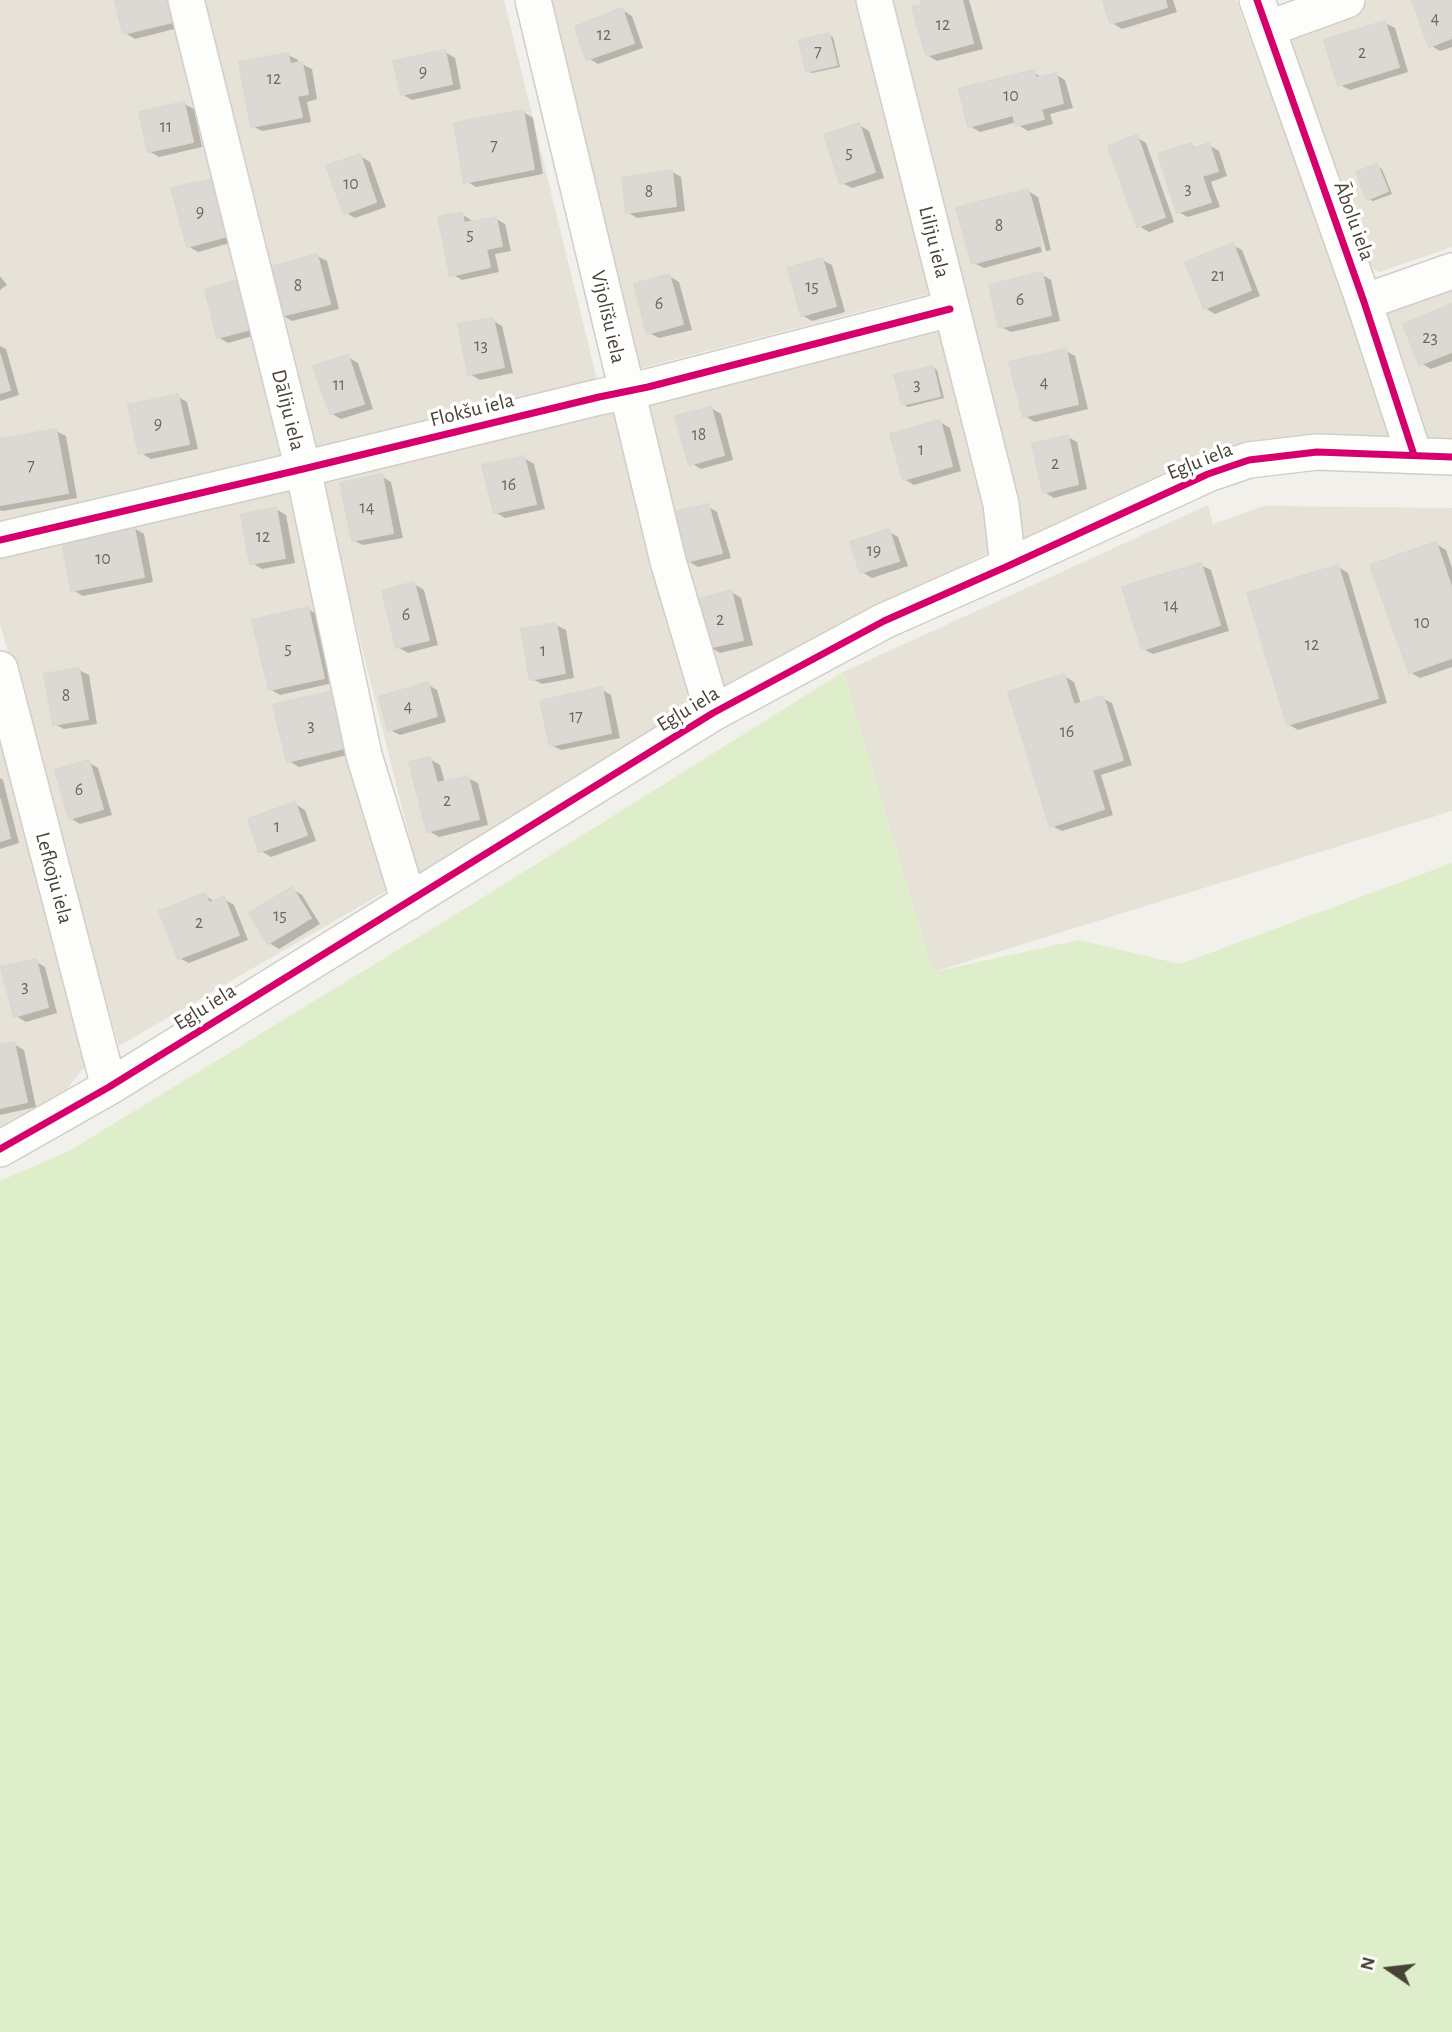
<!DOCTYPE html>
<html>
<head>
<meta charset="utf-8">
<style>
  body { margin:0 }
  #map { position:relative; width:1452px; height:2032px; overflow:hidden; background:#f2f0eb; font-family:"Alegreya Sans",sans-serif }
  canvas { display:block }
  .north { position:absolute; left:1354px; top:1934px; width:70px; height:70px; -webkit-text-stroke:5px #fff; paint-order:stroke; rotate:284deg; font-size:19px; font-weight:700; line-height:28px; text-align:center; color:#494236 }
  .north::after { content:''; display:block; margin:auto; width:24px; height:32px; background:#494236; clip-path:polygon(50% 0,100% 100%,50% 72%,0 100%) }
</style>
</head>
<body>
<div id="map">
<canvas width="1452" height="2032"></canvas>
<div class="north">N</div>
</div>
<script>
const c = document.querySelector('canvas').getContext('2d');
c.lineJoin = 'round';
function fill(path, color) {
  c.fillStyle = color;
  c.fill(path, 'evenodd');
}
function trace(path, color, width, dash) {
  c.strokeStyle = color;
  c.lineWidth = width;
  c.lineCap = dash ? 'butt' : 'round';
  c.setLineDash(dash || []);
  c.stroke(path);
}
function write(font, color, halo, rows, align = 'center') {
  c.font = font + ' "Alegreya Sans",sans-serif';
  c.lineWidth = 7;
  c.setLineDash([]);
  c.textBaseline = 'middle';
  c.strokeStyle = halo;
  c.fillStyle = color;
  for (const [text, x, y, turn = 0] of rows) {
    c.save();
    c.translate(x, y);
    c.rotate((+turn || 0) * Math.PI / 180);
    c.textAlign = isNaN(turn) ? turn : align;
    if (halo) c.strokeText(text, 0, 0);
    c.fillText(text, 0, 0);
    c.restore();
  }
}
fill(new Path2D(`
  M0,0H168L282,456L0,526Z
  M200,0H504L598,384L312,454Z
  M541,0H862L936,292L637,369Z
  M891,0H1236L1395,433L1386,443L1219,448L1022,539Z
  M1369,0H1452V247L1380,272L1360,263L1283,30Z
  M1452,287V443H1424L1383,310Z
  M945,318L995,549L722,690L640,399Z
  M619,399L691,710L419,876L319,476Z
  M290,483L386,891L119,1046L0,624V554Z
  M1208,505L1213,524L1264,506L1452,508V811L933,972L843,672Z
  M0,727L89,1061L67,1089L0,1129Z`), '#e6e2d8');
fill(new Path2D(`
  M843,672L933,972L1079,940L1180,964L1452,863V2032H0V1181L69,1151L445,921Z`), '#dfeeca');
fill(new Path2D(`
  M116,0H175L182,27L135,39L125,33Z
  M923,0H969L983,49L937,61L927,55Z
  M1105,0H1173L1177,12L1122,29L1112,23Z
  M1414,0H1452V47L1440,51L1430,45Z
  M622,10L632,16L643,48L598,64L588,58Z
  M1385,23L1395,28L1408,72L1350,90L1340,85Z
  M829,35L833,37L840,67L812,73L808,71Z
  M445,52L455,58L461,89L412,100L402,94Z
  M288,55L298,60V64H302L312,69L317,99L307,102L311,122L262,131L252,126Z
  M1033,72L1043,78L1055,74L1065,80L1073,108L1050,114L1053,124L1028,131L1018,125L1017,122L980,132L970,126Z
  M184,104L194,109L202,147L159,157L149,151Z
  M523,112L533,118L543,174L476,187L466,181Z
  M859,125L869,131L884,178L852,188L842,183Z
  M1136,137L1146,143L1174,222L1149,232L1139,226Z
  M1191,145L1198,149L1209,145L1219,151L1227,176L1211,182L1220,207L1188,217L1178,212Z
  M360,156L370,162L386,207L355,218L345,212Z
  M1377,166L1382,169L1392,194L1373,201L1368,199Z
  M671,171L681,177L685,211L637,218L627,212Z
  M223,187L237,241L198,252L188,246Z
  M1028,191L1038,197L1051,250L1046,251L1031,196H1028L1042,252L984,268L974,263Z
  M461,214L471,220L472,223L495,218L505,224L511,251L495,254L499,272L462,280L452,274Z
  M1232,245L1242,250L1260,296L1215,314L1205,308Z
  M317,256L327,261L339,309L292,321L282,315Z
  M822,260L832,265L845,312L812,321L802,315Z
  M1041,274L1051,280L1060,321L1011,332L1001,327Z
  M0,276L7,285L0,290Z
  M669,276L679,282L692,330L659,338L649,333Z
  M207,290L260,334L228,343L218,337Z
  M1452,306V361L1431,369L1421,363Z
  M492,320L502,326L513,373L480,380L470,374Z
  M0,346L6,349L19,395L0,401Z
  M1066,351L1075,356L1088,409L1035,422L1025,416Z
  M348,357L358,363L373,409L341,419L331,413Z
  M933,367L937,370L944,398L908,407L903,404Z
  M177,396L187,402L198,449L151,459L141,453Z
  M711,408L721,414L733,460L701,469L691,463Z
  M940,422L950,428L961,471L914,485L904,479Z
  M56,431L66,436L77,498L3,511L0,510V440Z
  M1068,437L1077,442L1087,489L1054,498L1044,492Z
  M524,458L534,464L545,509L505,518L495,512Z
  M381,476L391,482L403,538L363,545L353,540Z
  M707,506L717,512L731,558L698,567L688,561Z
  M276,509L286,515L295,563L262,569L252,563Z
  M134,528L144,534L153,582L83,596L73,590Z
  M888,531L898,537L908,566L872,578L862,572Z
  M1436,544L1446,550L1452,568V667L1420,678L1410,672Z
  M1201,565L1211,570L1229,631L1153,654L1143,649Z
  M1338,567L1348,573L1387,703L1298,730L1288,724Z
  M414,584L424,590L438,645L408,653L398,647Z
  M731,592L741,598L753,645L720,653L710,647Z
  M307,609L317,614L333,683L280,695L270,689Z
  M556,625L566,630L574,678L542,684L532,679Z
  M79,670L89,675L97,724L64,729L54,724Z
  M1064,676L1074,682L1081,704L1102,698L1112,703L1132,765L1101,775L1113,815L1062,831L1052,826Z
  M427,684L437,690L446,722L400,735L390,730Z
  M601,689L611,695L620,738L561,750L551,745Z
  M275,707L359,752L299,767L289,761Z
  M430,759L440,765L445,783L468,778L478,783L488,825L439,837L429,831Z
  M88,762L98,768L112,815L80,824L70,818Z
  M0,778L3,780L19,843L0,849Z
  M295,804L305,810L316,841L271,857L261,851Z
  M292,889L302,895L320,924L279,949L269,943Z
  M205,895L216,903L224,899L234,905L248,940L189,963L179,958Z
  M35,961L45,967L57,1013L26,1022L16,1016Z
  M14,1044L24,1050L36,1107L0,1115V1047Z`), '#0003');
const building = new Path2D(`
  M115,0H168L173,22L123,34Z
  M921,0H962L973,43L926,56L912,7L922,5Z
  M1103,0H1165L1167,7L1110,24Z
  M1412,0H1452V38L1429,47Z
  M622,8L634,43L586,60L575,27Z
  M1385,21L1399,67L1338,86L1324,40Z
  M829,33L837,65L806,72L799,40Z
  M445,50L452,84L401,95L393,61Z
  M288,53L290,64L302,62L308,94L297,96L302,117L251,127L239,62Z
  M1034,70L1036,78L1056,73L1063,103L1041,109L1044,119L1016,126L1013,115L968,127L959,89Z
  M184,102L193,142L148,152L139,112Z
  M523,110L534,169L464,183L454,123Z
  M859,123L875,172L840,184L824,135Z
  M1137,135L1165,217L1137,227L1108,146Z
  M1191,143L1193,149L1209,143L1218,171L1202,176L1211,202L1177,213L1158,154Z
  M360,154L376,202L344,214L326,166Z
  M1377,164L1388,191L1367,200L1356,172Z
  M672,170L676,206L626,213L622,178Z
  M214,179L228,236L187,247L171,188Z
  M1028,189L1042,245L972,264L956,208Z
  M462,212L464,223L496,217L502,246L486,249L490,267L450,276L438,217Z
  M1233,243L1251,290L1204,309L1185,262Z
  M317,254L330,304L281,316L267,268Z
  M822,258L836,306L801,316L788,268Z
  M1042,272L1051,315L999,328L989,285Z
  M669,274L683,324L647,334L634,284Z
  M238,280L251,329L217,338L205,289Z
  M1452,304V352L1419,365L1403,324Z
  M493,318L504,367L468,375L458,324Z
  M1066,349L1078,404L1023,417L1009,362Z
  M0,355L10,390L0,393Z
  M348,355L364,404L330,414L313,366Z
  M933,366L940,396L902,405L894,375Z
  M178,394L189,444L139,454L128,405Z
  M711,407L724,455L689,465L675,416Z
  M940,420L952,466L903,480L890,434Z
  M56,429L68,493L0,505V439Z
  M1068,435L1078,484L1043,493L1032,444Z
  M524,456L536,504L494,513L482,465Z
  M382,474L393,533L352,541L340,483Z
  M708,504L722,553L686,562L674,512Z
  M276,507L285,558L250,564L241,515Z
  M134,527L144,577L71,591L62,541Z
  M889,529L899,561L860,573L850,542Z
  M1436,542L1452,589V658L1409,673L1370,565Z
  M1201,563L1220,625L1142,650L1122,587Z
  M1338,565L1378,698L1287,725L1247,593Z
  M414,582L429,640L396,648L382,591Z
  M731,590L743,640L708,648L696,600Z
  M308,607L324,678L269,690L252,620Z
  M556,623L565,673L530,680L521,629Z
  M79,668L88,719L53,725L44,674Z
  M1064,674L1074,705L1103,696L1123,760L1092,770L1104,809L1050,827L1008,692Z
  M428,682L437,716L388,731L379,697Z
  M602,687L611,733L550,746L540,701Z
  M336,690L349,747L287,762L273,705Z
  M430,757L437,783L468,776L479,819L427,832L409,762Z
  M89,760L103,809L69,819L55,770Z
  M0,799L10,838L0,841Z
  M295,802L307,835L259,852L248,819Z
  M292,887L311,918L268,944L249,913Z
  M205,893L209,903L224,897L239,935L178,959L159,911Z
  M36,959L48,1007L14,1017L1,967Z
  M14,1042L27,1102L0,1108V1045Z`);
fill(building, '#dcd9d4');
trace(building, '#dbd7d1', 2);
const minor = new Path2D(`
  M186,0L303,469L364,755L409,902
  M533,0L668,561L713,713
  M874,0L1001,504L1008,566
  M1257,0L1364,302L1414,455
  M1267,29L1347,0
  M1364,302L1452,271
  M0,540L303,469L599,397L648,387L950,309
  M0,669L109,1087
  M0,1149L109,1087L713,713L884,621L1008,566L1208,474L1249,460L1317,452L1452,457`);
trace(minor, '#d0cec8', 38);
trace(minor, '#fdfdfc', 35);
trace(new Path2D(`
  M1257,0L1364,302L1414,455
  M0,540L303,469L599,397L648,387L950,309
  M0,1149L109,1087L713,713L884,621L1008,566L1208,474L1249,460L1317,452L1452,457`), '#d6006c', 7);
write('18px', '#6e685e', null, [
  ["4",1435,19],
  ["12",943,25],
  ["12",604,35],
  ["7",818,52],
  ["2",1362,53],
  ["9",423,72],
  ["12",274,79],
  ["10",1011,96],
  ["11",166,127],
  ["7",494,146],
  ["5",849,153],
  ["10",351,184],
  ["3",1188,189],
  ["8",649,192],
  ["9",200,212],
  ["8",999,226],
  ["5",470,235],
  ["21",1218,276],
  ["8",298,286],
  ["15",812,287],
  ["6",1020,300],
  ["6",659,304],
  ["23",1430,338],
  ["13",481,346],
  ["4",1044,383],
  ["11",339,385],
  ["3",917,385],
  ["9",158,424],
  ["18",699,435],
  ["1",921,450],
  ["2",1055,464],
  ["7",31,466],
  ["16",509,485],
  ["14",367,508],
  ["12",263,537],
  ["19",874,551],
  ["10",103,559],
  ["14",1171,606],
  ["6",406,615],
  ["2",720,620],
  ["10",1422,623],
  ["12",1312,645],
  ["5",288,649],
  ["1",543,651],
  ["8",66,696],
  ["4",408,707],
  ["17",576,717],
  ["3",311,726],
  ["16",1067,732],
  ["6",79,790],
  ["2",447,801],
  ["1",277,827],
  ["15",280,916],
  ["2",199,923],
  ["3",25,987]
]);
write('21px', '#494236', '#fff', [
  ["Ābolu iela",1354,221,70],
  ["Liliju iela",934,242,76],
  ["Vijolīšu iela",608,317,77],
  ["Dāliju iela",288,410,76],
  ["Flokšu iela",472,410,-14],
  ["Egļu iela",1200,461,-22],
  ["Egļu iela",688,709,-31],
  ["Lefkoju iela",54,878,75],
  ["Egļu iela",205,1007,-32]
]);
</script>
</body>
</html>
